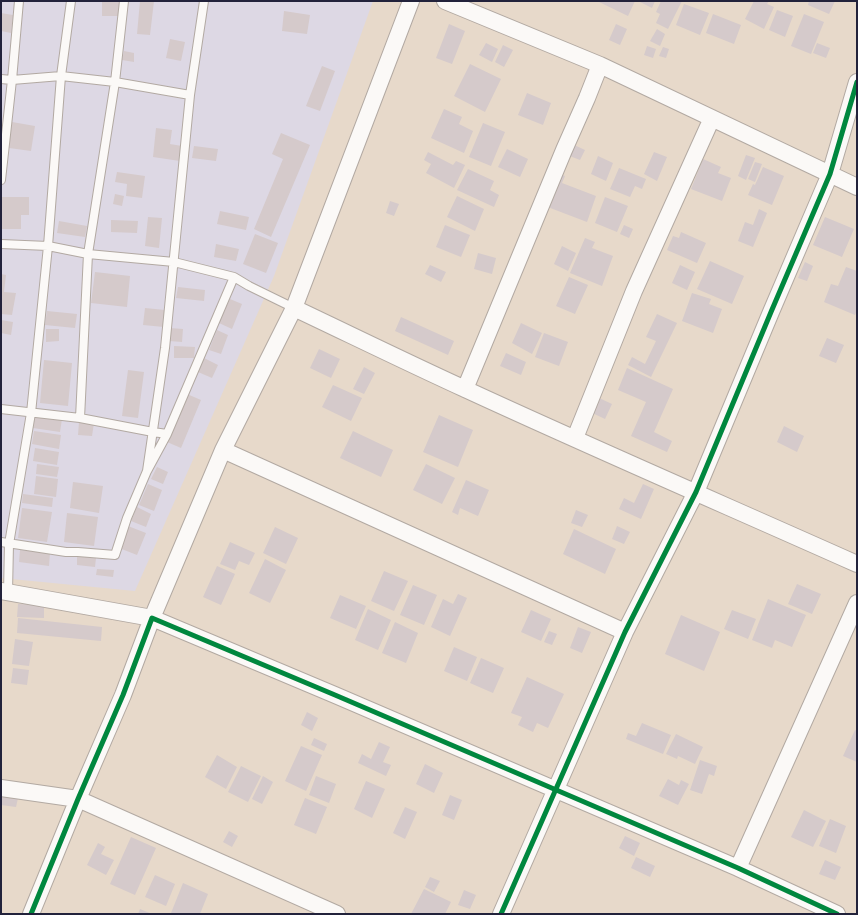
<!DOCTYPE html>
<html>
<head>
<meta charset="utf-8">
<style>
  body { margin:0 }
  #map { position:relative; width:858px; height:915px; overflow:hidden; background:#e7d9ca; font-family:"Playpen Sans",sans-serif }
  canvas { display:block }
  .frame { position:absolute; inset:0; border:2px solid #22223b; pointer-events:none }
</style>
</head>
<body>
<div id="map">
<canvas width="858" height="915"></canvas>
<div class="frame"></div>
</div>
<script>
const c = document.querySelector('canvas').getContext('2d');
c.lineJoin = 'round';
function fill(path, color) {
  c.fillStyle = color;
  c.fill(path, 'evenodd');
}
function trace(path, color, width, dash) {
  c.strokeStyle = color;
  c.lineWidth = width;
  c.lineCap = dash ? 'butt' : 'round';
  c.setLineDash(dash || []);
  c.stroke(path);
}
fill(new Path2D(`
  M1,1H373L274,276L135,591L1,578Z`), '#ddd8e4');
fill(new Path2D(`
  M102,1H119V16H102Z
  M140,1H154L150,35L137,34Z
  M597,1H635L628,16Z
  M638,1H655L652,8Z
  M661,1H682L668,29L656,23L660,14L656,12Z
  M754,1H769L767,4L774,7L764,29L745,19Z
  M809,1H835L829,14L808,5Z
  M684,4L709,13L700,35L676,25Z
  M777,10L793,16L785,37L769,30Z
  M284,11L310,15L307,34L282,31Z
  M1,13L13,15L11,33L1,31Z
  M713,14L741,25L734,44L706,33Z
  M804,14L824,22L811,54L791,46Z
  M449,24L465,31L452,64L436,58Z
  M616,24L627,29L620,45L609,40Z
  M657,29L665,34L660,46L650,41Z
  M170,39L185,42L181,61L166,58Z
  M486,43L498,49L492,62L479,55Z
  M817,43L830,48L826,58L813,53Z
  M503,45L513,50L504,67L495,62Z
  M647,46L656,49L653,58L644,55Z
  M663,47L669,49L666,58L659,56Z
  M124,51L134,53V62L122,60Z
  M470,64L501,79L485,112L454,96Z
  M322,66L335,71L320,111L306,106Z
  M527,93L551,103L543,125L518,115Z
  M444,109L462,117L459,124L473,131L464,153L431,138Z
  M12,122L35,126L31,151L9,148Z
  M483,123L505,132L491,166L469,157Z
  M156,128L172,130L170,144L182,146L180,161L153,157Z
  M281,133L310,145L271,237L254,229L283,159L272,154Z
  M572,144L585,150L580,160L567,155Z
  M194,146L218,149L216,161L192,158Z
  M507,149L528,159L520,177L498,167Z
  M428,152L453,165L456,161L465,165L454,188L426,173L431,164L424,160Z
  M654,152L667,157L657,181L644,174Z
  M746,155L755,158L746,180L738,176Z
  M598,156L613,163L606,181L591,174Z
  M703,159L721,167L718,173L731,178L722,201L691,189Z
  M755,162L762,164L755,182L748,179Z
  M763,167L784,176L772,205L748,195L753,184L755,185Z
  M619,168L646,179L642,189L635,186L630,197L610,189Z
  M468,169L494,181L490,190L499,195L494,207L457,190Z
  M117,172L145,176L142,198L126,196L127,184L115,182Z
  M558,173L565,176L562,183L596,196L587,222L545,206Z
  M115,194L124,196L122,206L113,204Z
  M457,196L484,209L475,231L447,217Z
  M2,197H29V215H21V229H2Z
  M605,197L628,206L617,232L595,223Z
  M390,201L399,204L394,216L386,213Z
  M759,209L767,213L753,247L738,241L745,222L753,225Z
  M220,211L249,217L246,230L217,224Z
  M148,217L162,218L159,248L145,246Z
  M825,217L854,229L842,257L813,245Z
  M111,220L138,221L137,233L111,232Z
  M59,221L87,226L85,237L57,233Z
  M445,225L470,235L461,257L436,247Z
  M624,225L633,229L629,238L620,234Z
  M681,232L706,243L697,263L667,250L673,236L679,238Z
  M255,234L278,243L266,273L243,264Z
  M585,238L595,242L592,248L613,256L602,286L570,273Z
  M216,244L239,249L236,261L214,257Z
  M562,246L576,253L568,271L554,264Z
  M478,253L496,258L492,274L474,269Z
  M710,261L744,276L732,304L697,289Z
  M805,262L813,266L807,281L798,278Z
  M430,265L446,272L441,282L425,274Z
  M680,265L695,272L687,290L672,283Z
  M846,267L857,271V311L855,315L824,302L831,284L838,286Z
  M95,272L130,276L127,307L91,303Z
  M1,274L6,275L4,292L16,293L12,315L1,314Z
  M569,277L588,285L575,314L556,306Z
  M178,287L205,290L204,301L176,298Z
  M692,293L711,299L709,304L722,309L713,333L682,321Z
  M230,299L242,304L232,329L219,323Z
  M145,308L165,310L164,327L143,325Z
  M47,311L77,314L75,328L45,325Z
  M657,314L677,323L651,377L628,365L632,357L645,364L656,341L646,337Z
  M401,317L454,341L448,355L395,331Z
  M1,320L13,322L11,335L1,333Z
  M521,323L542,333L532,354L512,343Z
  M170,328L183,329L182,342L169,341Z
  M46,329H59V341L46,342Z
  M217,330L228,335L221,354L209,350Z
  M544,333L568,342L559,366L535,357Z
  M827,338L844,345L836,363L819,356Z
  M174,346L195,347L194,358H174Z
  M319,349L340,359L331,378L310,368Z
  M506,353L526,362L521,375L500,366Z
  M204,358L218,365L212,378L198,372Z
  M44,360L72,363L68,406L40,403Z
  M364,367L375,373L364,394L353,389Z
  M627,368L673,389L654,432L672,441L667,452L631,436L646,402L618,390Z
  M128,370L144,372L138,418L122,416Z
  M333,385L362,398L351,421L322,407Z
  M187,394L201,400L181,448L167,442Z
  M597,397L612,404L605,419L590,412Z
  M35,415L62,419L60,432L33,428Z
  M439,415L473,430L458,467L423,452Z
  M79,422L94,423L92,436L78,435Z
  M784,426L804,436L797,452L777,442Z
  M34,431L61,435L59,449L32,444Z
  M353,431L393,450L381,477L340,458Z
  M35,448L59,452L57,465L33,461Z
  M37,464L59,467L57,477L36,474Z
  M426,464L455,478L442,504L413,490Z
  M157,467L168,472L163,484L151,479Z
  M36,476L58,479L56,497L34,494Z
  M466,480L489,490L478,516L460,508L458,515L452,512Z
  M73,482L103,486L99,513L70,508Z
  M148,484L162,490L154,511L139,505Z
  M643,484L654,489L641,519L619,509L624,498L634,503Z
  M23,494L53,498L52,507L22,503Z
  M137,507L151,514L146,527L131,521Z
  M22,508L52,512L47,542L18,538Z
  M576,510L588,515L582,527L571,523Z
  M67,513L98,517L94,546L64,542Z
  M128,526L146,533L137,555L119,548Z
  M617,526L630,532L624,544L612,539Z
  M275,527L298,538L286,564L263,553Z
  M574,529L616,549L605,574L563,554Z
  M230,542L255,553L249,565L239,561L235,570L220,564Z
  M20,550L50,553L49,566L19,562Z
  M77,556L96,558L95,567L77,565Z
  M265,559L286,570L270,603L249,593Z
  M217,566L235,574L221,605L203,597Z
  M97,569L114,570L113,577L96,575Z
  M384,571L408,581L394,611L371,601Z
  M797,584L821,594L812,614L788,604Z
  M413,585L437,595L424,625L400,615Z
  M458,594L467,598L450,636L431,627L443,599L453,604Z
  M340,595L366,606L356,629L330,618Z
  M768,599L806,615L792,647L775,640L772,648L752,640Z
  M18,604L44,605V618L17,617Z
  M368,609L391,620L378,650L355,640Z
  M531,610L551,619L541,641L521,632Z
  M732,610L756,619L748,639L724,629Z
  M681,615L720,632L704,671L665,654Z
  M18,618L102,627L101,641L17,633Z
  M395,622L418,633L406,663L382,653Z
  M578,627L591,632L582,653L570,648Z
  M549,631L557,634L552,645L544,642Z
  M15,639L33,642L29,666L12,664Z
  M454,647L477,657L467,681L444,671Z
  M481,658L504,668L493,693L470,683Z
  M13,668L29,670L27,685L11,683Z
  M527,677L564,694L548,728L537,723L533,732L518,725L522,717L511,713Z
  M307,712L318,718L312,731L301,725Z
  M642,723L671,735L663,754L626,739L628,733L636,736Z
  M855,730L857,731V762L843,756Z
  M676,734L703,747L695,764L678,756L677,759L666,754Z
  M314,738L327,744L324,751L311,745Z
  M379,742L390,747L383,762L391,765L386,776L358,763L362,754L371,759Z
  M301,746L322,755L306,791L285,781Z
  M217,755L237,767L226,789L205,777Z
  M700,760L717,766L714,776L709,774L702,794L690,790Z
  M425,764L443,773L434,793L416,784Z
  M241,766L261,776L248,802L228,792Z
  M263,776L273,782L262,804L252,799Z
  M316,776L336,784L329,803L309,795Z
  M668,779L679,785L681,780L689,784L678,805L659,796Z
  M366,781L385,789L372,818L354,809Z
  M450,795L462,800L454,820L442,815Z
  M1,796L18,798L16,807L1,805Z
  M305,798L327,807L316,834L294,825Z
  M405,807L417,812L405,839L393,833Z
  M804,810L826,821L813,847L791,837Z
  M830,819L846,826L836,853L819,846Z
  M229,831L238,836L232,847L223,842Z
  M625,836L640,843L634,856L619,848Z
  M131,837L156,848L135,895L110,884Z
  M98,843L105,847L101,854L114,860L106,875L87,865Z
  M636,857L655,866L650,877L631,868Z
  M825,860L841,867L835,880L819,874Z
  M155,875L175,884L166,906L145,897Z
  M430,877L440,881L434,892L425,887Z
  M183,883L208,894L200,914H173L171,913Z
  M424,889L451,902L445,914H411Z
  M464,890L476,895L470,909L458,905Z
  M140,909L152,914H138Z`), '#d5cacb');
const service = new Path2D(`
  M1,79L12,80L61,76L115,82L190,95
  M1,180L12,80L19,1
  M1,244L48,246L88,254L174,262L234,277L249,286L294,308
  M1,409L80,418L153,432L167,434
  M80,418L88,254L115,82L124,1
  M147,471L165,348L190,95L204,1
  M1,542L66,552H78L115,555L127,518L147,471L167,434L234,277
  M8,592L9,544L31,413L48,246L61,76L71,1`);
const minor = new Path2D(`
  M445,1L600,65L857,187
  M294,308C351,335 408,363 465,389C595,449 727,506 857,564
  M465,389L564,150L587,98L600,65
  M575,438L634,291L712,118
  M223,450L625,632
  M1,591L152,618L223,450L294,308L411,1
  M1,788L78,799L337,914
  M738,868L857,603
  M31,914L78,799L123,695L152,618L335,695L738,868L837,914
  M501,914L625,632L696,492L771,312L830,174L857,82`);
trace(service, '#b2a9a2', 10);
trace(minor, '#b2a9a2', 18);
trace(service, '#fbf9f7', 8);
trace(minor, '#fbf9f7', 16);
trace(new Path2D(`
  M31,914L78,799L123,695L152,618L335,695L738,868L837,914
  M501,914L625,632L696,492L771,312L830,174L857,82`), '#00873e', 5);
</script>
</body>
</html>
